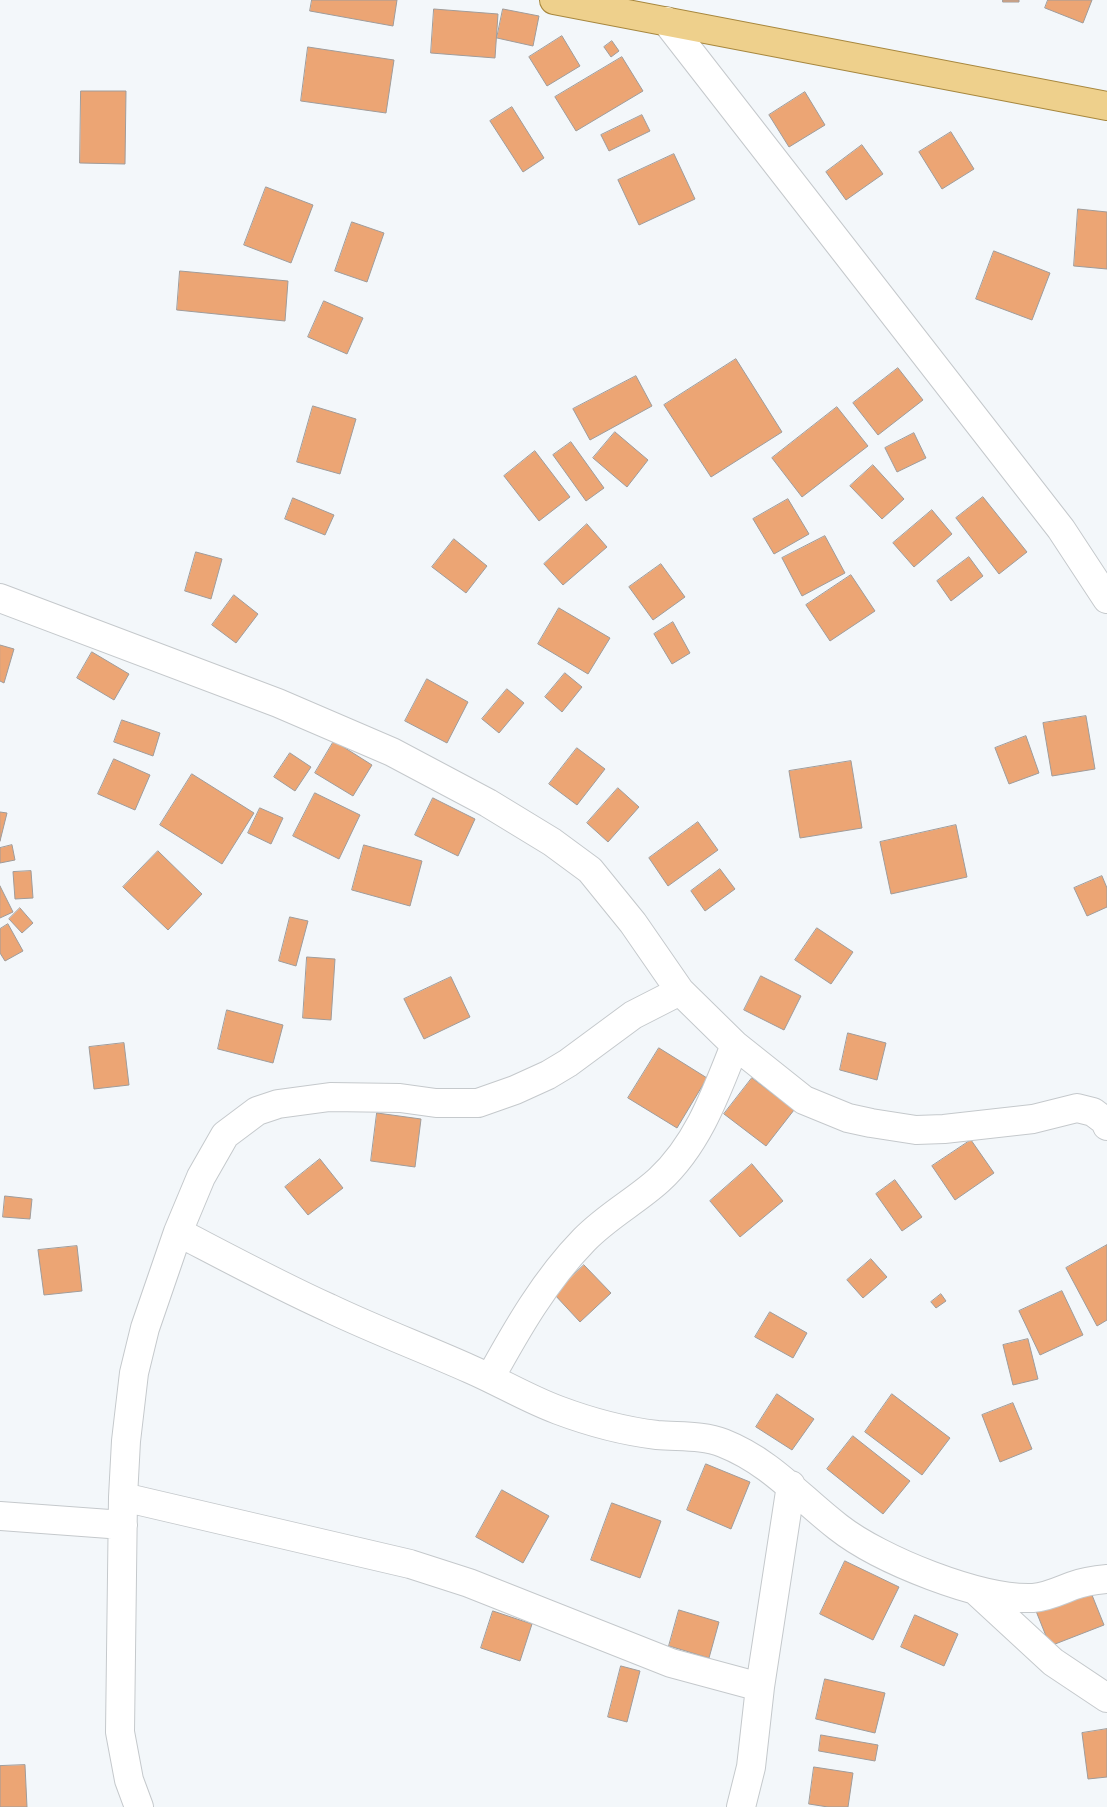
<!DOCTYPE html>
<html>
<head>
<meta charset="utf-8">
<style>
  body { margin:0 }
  canvas { display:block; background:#f3f7fa }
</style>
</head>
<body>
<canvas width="1107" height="1807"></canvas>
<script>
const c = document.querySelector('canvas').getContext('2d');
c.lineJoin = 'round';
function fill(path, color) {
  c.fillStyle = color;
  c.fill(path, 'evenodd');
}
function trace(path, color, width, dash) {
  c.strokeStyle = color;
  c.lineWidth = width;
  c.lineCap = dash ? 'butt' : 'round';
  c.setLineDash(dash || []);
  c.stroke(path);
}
const building = new Path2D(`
  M312,0H397L393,26L310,11Z
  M1003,0H1019V2H1003Z
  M1048,0H1092L1083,23L1045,8Z
  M434,9L498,14L495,58L431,53Z
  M503,9L539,16L533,46L497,38Z
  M562,36L580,66L547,86L529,57Z
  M612,41L619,51L611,57L604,47Z
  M308,47L394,60L386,113L301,101Z
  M622,57L643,91L576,131L555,97Z
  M81,91H126L125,164L80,163Z
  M805,92L825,125L789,147L769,115Z
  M512,107L544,158L523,172L490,121Z
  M642,115L650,131L609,151L601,135Z
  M951,132L974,169L942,189L919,152Z
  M862,145L883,174L846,200L826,172Z
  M674,154L695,199L639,225L618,180Z
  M266,187L313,205L291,263L244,245Z
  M1078,209L1107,212V269L1074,266Z
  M352,222L384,233L367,282L335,271Z
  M994,251L1050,273L1032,320L976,299Z
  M180,271L288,281L285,321L177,310Z
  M324,301L363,318L347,354L308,337Z
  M736,359L782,432L711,477L664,405Z
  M898,368L923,400L878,435L853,403Z
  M636,376L652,406L590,440L573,409Z
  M313,406L356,419L340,474L297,462Z
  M837,407L868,446L802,497L772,458Z
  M615,432L648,460L627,487L593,458Z
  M914,433L926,458L897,472L885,448Z
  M571,442L604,488L586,501L553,455Z
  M535,451L570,497L539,521L504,476Z
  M873,465L904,499L882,519L850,486Z
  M983,497L1027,552L999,574L956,518Z
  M293,498L334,515L325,535L285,519Z
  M788,499L809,534L774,554L753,519Z
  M932,510L952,534L914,567L893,543Z
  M587,524L607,547L563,585L544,564Z
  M825,536L845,573L802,596L782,558Z
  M454,539L487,566L466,593L432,567Z
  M196,552L222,559L211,599L185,591Z
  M969,557L983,576L951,601L937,581Z
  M661,564L685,597L653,620L629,587Z
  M851,575L875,611L830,641L806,605Z
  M234,595L258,614L236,643L212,625Z
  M559,608L610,638L588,674L538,644Z
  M673,622L690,653L672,664L654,634Z
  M0,645L14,649L4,683L0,681Z
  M92,652L129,674L114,700L77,678Z
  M565,673L582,687L562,712L545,697Z
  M427,679L468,702L447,743L405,721Z
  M507,689L524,703L499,733L482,719Z
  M1086,716L1095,769L1052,776L1043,723Z
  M122,720L160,733L153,756L114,742Z
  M1026,736L1039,773L1009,784L995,748Z
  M334,741L372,765L353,796L315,773Z
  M577,748L605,769L577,805L549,784Z
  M290,753L311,767L295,791L274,777Z
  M114,759L150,775L135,810L98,794Z
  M851,761L862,828L800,838L789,771Z
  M192,774L254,813L222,864L160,825Z
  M618,788L639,807L608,842L587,823Z
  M315,793L360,815L339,859L293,836Z
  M433,798L475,819L458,856L415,835Z
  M260,808L283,818L271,844L248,833Z
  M0,812L7,813L0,841Z
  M698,822L718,850L668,886L649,858Z
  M956,825L967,877L891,894L880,842Z
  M12,845L15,860L0,863V848Z
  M364,845L422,861L410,906L352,890Z
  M158,851L202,894L168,930L123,887Z
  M720,869L735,889L705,911L691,891Z
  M31,871L33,898L15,899L13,872Z
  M1102,876L1107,888V907L1087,916L1074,888Z
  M0,886L13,912L0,918Z
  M20,908L33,923L22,933L9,919Z
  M290,917L308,921L296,966L279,961Z
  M8,924L23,951L5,961L0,953V929Z
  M817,928L853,952L831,984L795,960Z
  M307,957L335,959L331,1020L303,1018Z
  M761,976L801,996L784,1030L744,1010Z
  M451,977L470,1017L424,1039L404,999Z
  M227,1010L283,1025L273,1063L218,1049Z
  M848,1033L886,1043L877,1080L840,1070Z
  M124,1043L129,1085L94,1089L89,1047Z
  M659,1048L707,1078L677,1128L628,1098Z
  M752,1078L794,1110L766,1146L724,1114Z
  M377,1113L421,1119L415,1167L371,1161Z
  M971,1140L994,1173L955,1200L932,1166Z
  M320,1159L343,1188L308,1215L285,1187Z
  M752,1164L783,1201L740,1237L710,1201Z
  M895,1180L922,1217L902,1231L876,1194Z
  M5,1196L32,1199L30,1219L3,1217Z
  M1107,1245V1320L1097,1326L1066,1268Z
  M77,1246L82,1291L44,1295L38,1250Z
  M871,1259L887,1277L863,1298L847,1280Z
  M584,1265L611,1293L580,1322L554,1294Z
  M1062,1291L1083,1335L1040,1355L1019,1311Z
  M941,1294L946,1301L936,1308L931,1302Z
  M770,1312L807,1333L793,1358L755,1337Z
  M1028,1339L1038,1379L1013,1385L1003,1345Z
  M777,1394L814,1419L792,1450L756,1427Z
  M892,1394L950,1438L922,1475L865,1432Z
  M1013,1403L1032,1449L1000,1462L982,1415Z
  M853,1436L910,1481L883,1514L827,1469Z
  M706,1464L750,1482L731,1529L687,1510Z
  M502,1490L549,1516L523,1563L476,1537Z
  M612,1503L661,1521L640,1578L591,1560Z
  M845,1561L899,1587L873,1640L820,1614Z
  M1088,1585L1104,1625L1050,1646L1034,1606Z
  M679,1610L719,1622L709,1658L669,1646Z
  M493,1611L532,1624L520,1661L481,1648Z
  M915,1615L958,1634L944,1666L901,1647Z
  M621,1666L640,1671L627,1722L608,1717Z
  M825,1679L885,1693L875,1733L816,1719Z
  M1107,1729V1777L1088,1779L1082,1733Z
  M821,1735L878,1745L875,1761L819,1751Z
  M25,1765L27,1807H0V1766Z
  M814,1767L853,1773L848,1807H828L809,1804Z`);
fill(building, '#eca574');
trace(building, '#a09c9a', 1);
const minor = new Path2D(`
  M666,21L1061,529L1107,599
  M0,598L278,703L392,752L488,803L552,842L590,870L633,923L680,991L735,1045L804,1100L848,1118L871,1123L916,1130L944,1129L1033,1119L1077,1108L1093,1112L1105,1121L1107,1126
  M178,1232C228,1258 278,1285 329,1308C375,1330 423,1348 470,1369C500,1382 528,1399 558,1410C590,1422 623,1431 657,1435C679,1437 703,1435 723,1443C771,1462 799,1497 838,1527C880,1560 980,1600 1033,1598C1047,1597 1059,1591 1072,1586C1083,1582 1095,1580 1107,1579
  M490,1378C517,1329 545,1280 584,1240C607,1216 636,1201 659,1180C698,1144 716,1093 735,1045
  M123,1497L410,1564L469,1583L671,1663L760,1687
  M0,1516L123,1525
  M975,1590L1053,1662L1107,1698
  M139,1807L129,1780L120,1732L123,1497L126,1441L134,1373L145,1328L178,1232L201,1177L225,1135L257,1111L278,1104L330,1097L400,1098L436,1103H478L515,1090L548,1075L568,1063L633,1015L680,991
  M741,1807L751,1767L760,1687L791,1485`);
const major = new Path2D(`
  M554,0L1107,106`);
trace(minor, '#c5c9cc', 30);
trace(major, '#a7873e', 30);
trace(minor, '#fff', 28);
trace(major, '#eed08c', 28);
</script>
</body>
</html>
